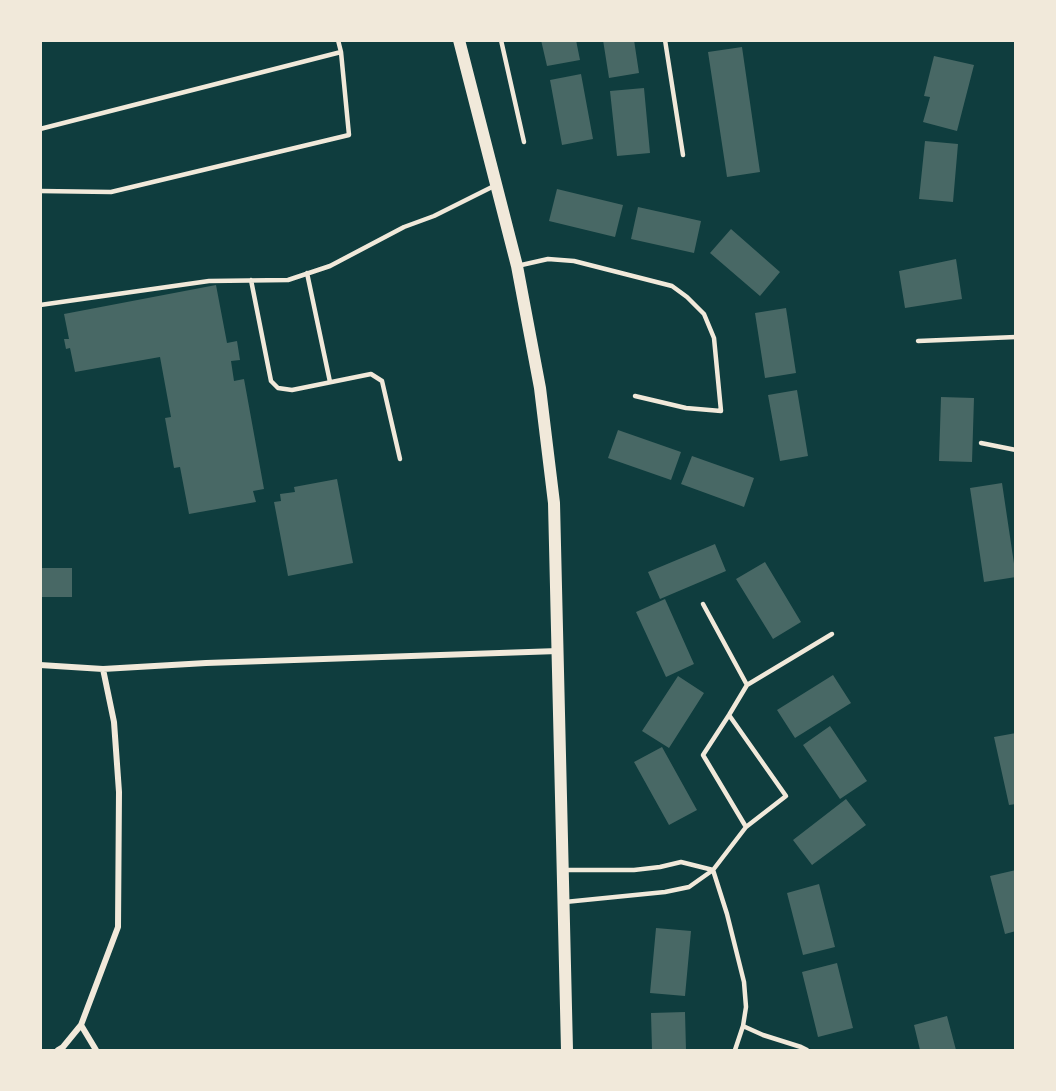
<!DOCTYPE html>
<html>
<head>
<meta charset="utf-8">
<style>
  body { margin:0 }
  #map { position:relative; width:1056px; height:1091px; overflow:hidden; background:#0f3d3e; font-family:"Sofia Sans Condensed",sans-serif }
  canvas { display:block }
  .frame { position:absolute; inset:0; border:42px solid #f1e9da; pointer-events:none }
</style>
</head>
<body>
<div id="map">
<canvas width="1056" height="1091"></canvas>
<div class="frame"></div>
</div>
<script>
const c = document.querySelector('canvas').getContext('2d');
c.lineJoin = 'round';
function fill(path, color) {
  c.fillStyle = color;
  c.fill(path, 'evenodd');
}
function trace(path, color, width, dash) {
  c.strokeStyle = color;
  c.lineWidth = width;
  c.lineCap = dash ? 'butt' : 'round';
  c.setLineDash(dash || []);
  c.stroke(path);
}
fill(new Path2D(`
  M541,40H576L580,60L547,66Z
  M603,40H634L639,73L609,78Z
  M742,47L760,172L727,177L708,52Z
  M934,56L974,65L957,131L923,122L930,97L924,96Z
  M581,74L593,139L562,145L550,80Z
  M644,88L650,153L617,156L610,91Z
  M925,141L958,144L953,202L919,199Z
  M557,189L623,205L615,237L549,221Z
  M638,207L701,221L694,253L631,239Z
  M731,229L780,272L760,296L710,253Z
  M956,259L962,299L905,308L899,271Z
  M216,285L227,343L237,341L240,360L231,361L234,381L244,379L264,489L253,491L256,502L189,514L180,467L174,468L165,418L171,417L160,357L75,372L70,348L66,349L64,339H69L64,314Z
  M786,308L796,373L765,378L755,313Z
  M797,390L808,456L780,461L768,395Z
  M941,397L974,398L972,462L939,461Z
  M618,430L681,452L671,480L608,458Z
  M692,456L754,478L744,507L681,484Z
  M337,479L353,563L288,576L274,502L281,501L280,494L295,492L294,487Z
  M1002,483L1016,577L984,582L970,488Z
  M715,544L726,571L660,599L648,572Z
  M765,562L801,622L773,639L736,579Z
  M40,568H72V597H40Z
  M665,599L694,664L666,677L636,612Z
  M833,675L851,703L795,738L777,710Z
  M678,676L704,693L669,748L642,731Z
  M830,726L867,781L840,799L803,745Z
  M1016,733V804L1009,805L994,737Z
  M662,747L697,810L669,825L634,762Z
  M846,799L866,825L812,865L793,840Z
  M1016,870V931L1005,934L990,876Z
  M819,884L835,947L803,955L787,893Z
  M656,928L691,931L685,996L650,993Z
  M837,963L853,1028L818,1037L802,972Z
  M685,1012L686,1050H652L651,1013Z
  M947,1016L956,1050H920L914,1025Z`), '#486865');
trace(new Path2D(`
  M501,40L524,142
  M665,40L683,155
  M40,129L341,52
  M40,191L111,192L349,135L341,52L338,40
  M517,266L548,259L574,261L672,286L687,297L704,314L714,338L721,411L686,408L635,396
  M307,273L330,382
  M251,280L271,381L278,388L292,390L371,374L382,381L400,459
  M40,305L209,281L288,280L330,266L404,227L434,216L496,185
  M918,341L1016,337
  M981,443L1016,450
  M703,604L747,685
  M729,715L786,796L746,827
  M564,870H634L660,867L681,862L713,870
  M713,870L727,914L744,982L746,1007L743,1026L735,1050
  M565,902L665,892L689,887L713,870L746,827L703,755L729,715L747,685L832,634
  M743,1026L763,1035L801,1047L807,1050`), '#f1e9da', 4.5);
trace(new Path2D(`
  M40,665L103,669L206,663L558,651
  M81,1025L96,1050
  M58,1050L63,1047L81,1025L118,927L119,792L114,722L103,669`), '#f1e9da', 6);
trace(new Path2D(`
  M459,40L517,266L540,388L554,503L567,1050`), '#f1e9da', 12);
</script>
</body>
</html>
